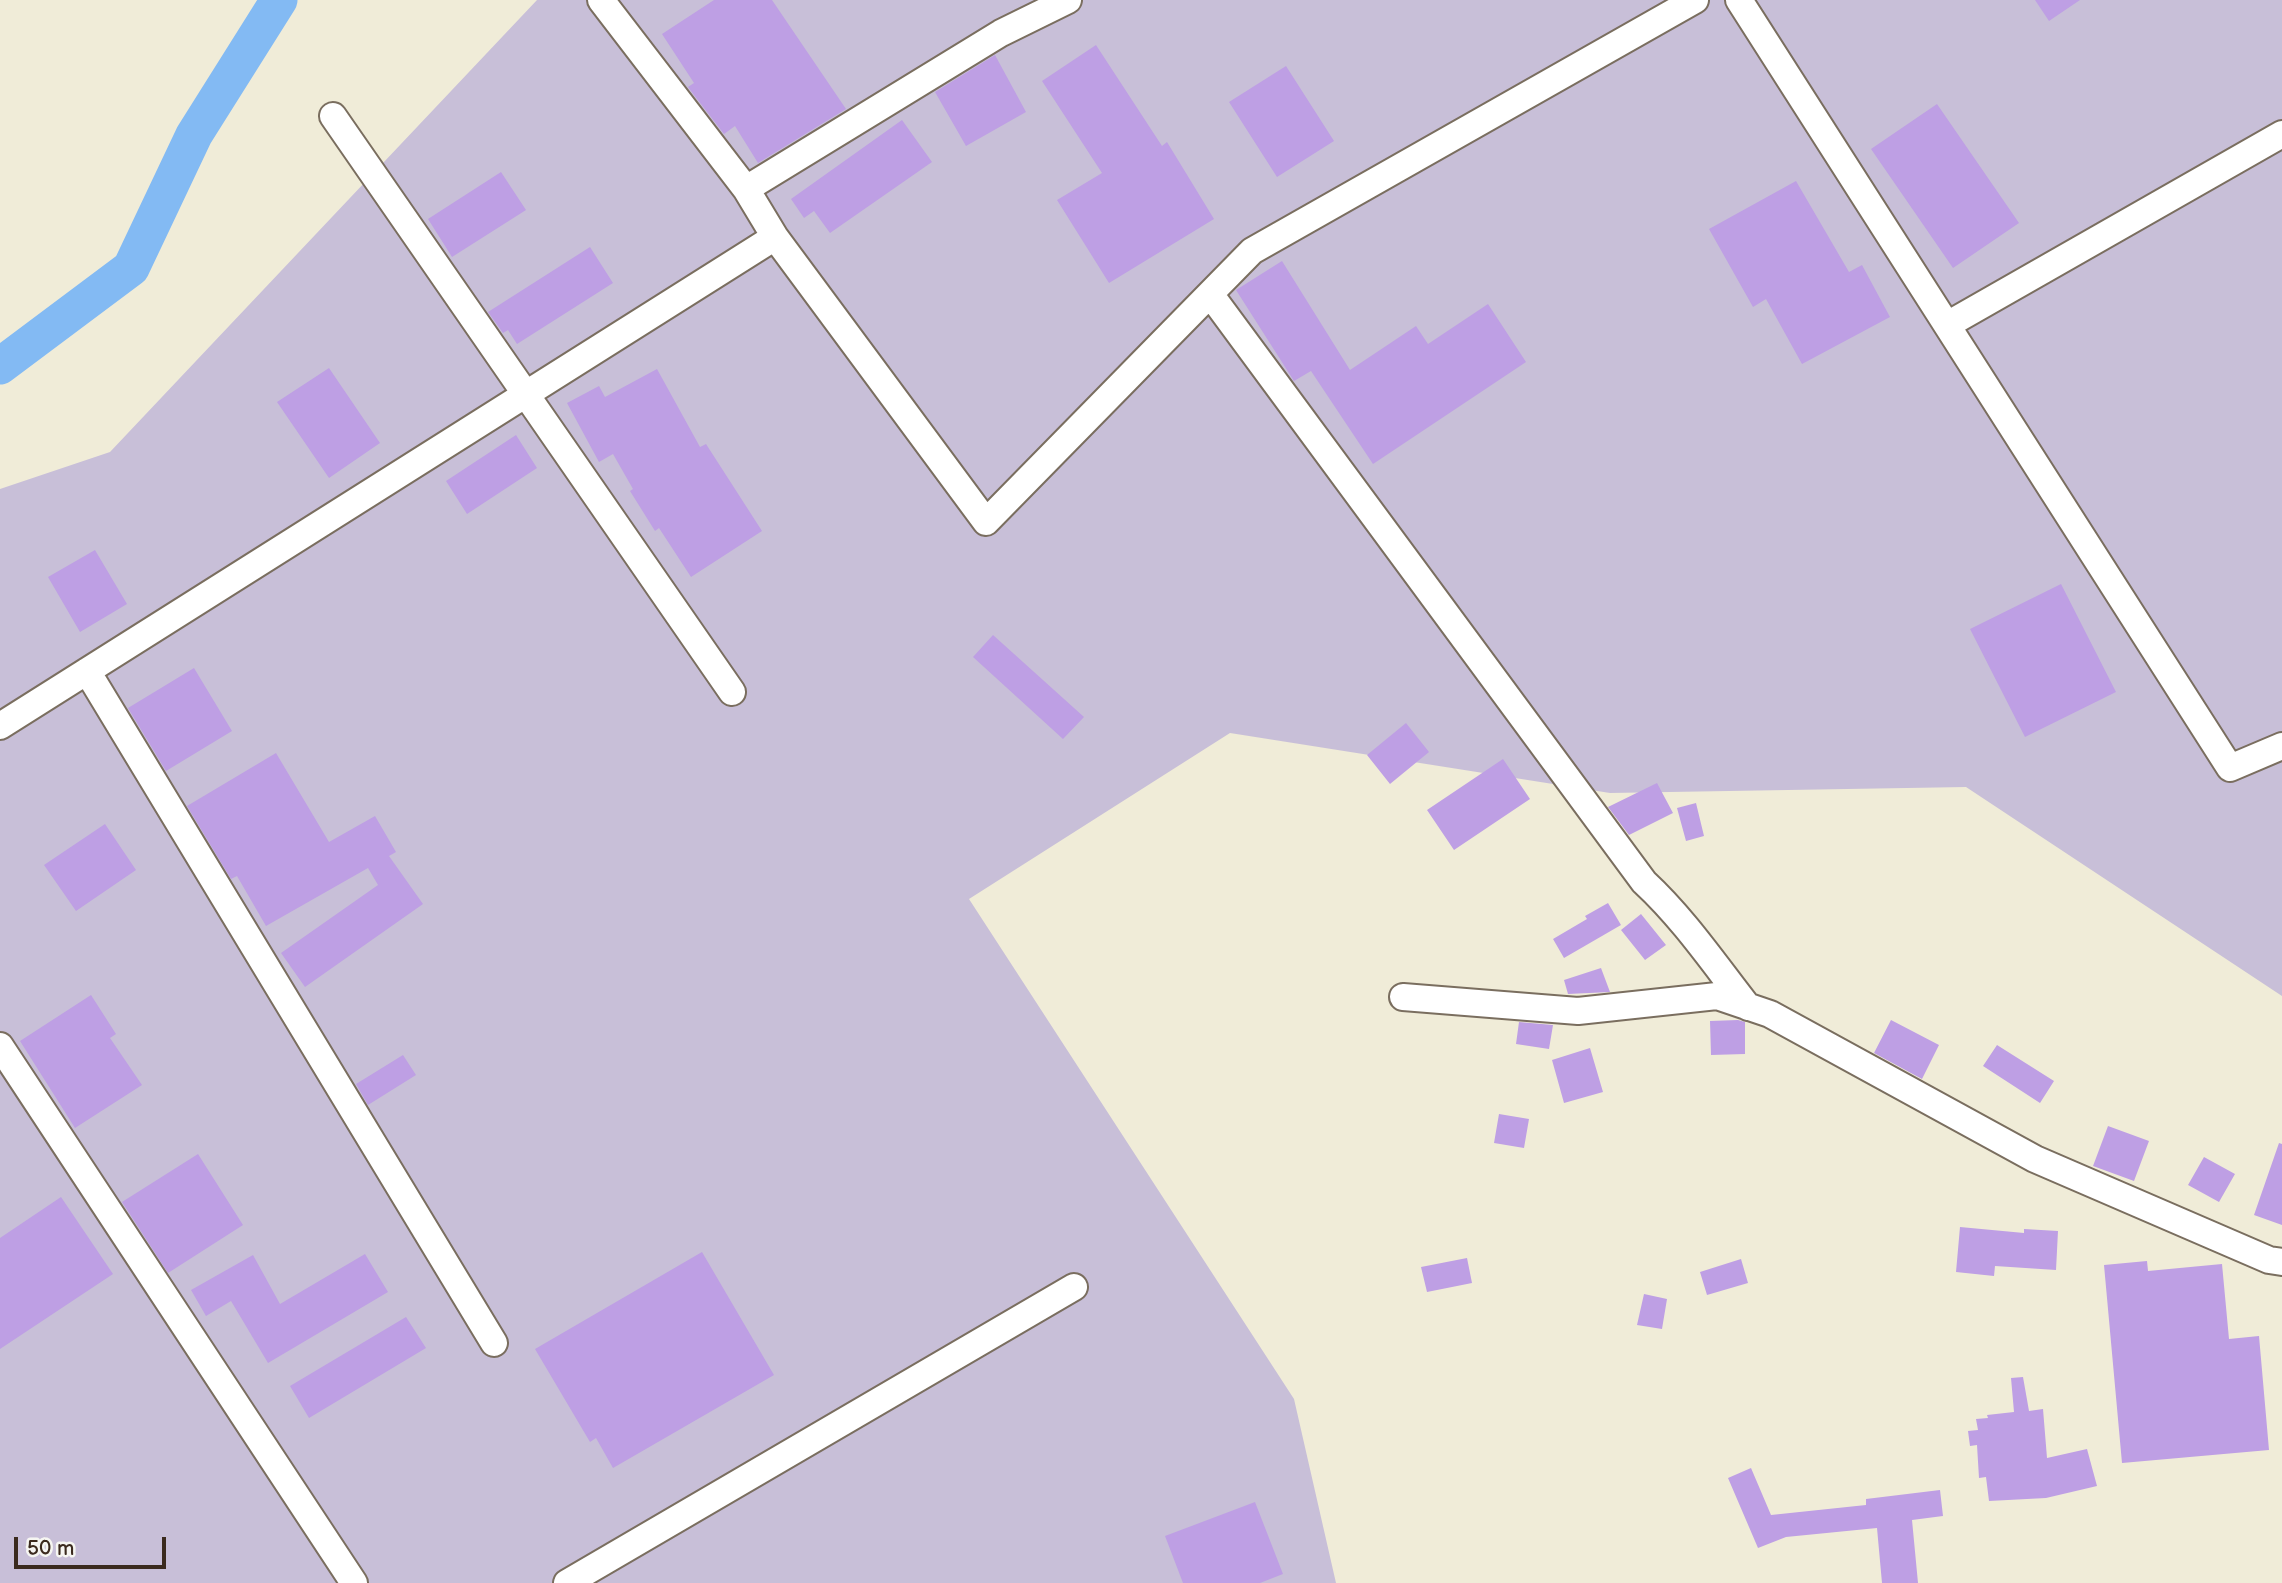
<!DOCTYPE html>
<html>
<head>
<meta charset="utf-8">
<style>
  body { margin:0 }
  #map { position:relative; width:2282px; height:1583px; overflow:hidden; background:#f0ecd8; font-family:"Balsamiq Sans",sans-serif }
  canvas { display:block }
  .scale { position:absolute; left:14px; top:1537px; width:152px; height:32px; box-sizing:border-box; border:4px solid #3b2a1e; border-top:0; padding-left:9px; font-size:21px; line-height:24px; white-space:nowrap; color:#3b2a1e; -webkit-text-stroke:5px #f6f6f2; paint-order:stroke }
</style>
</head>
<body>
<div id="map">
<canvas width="2282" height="1583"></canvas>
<div class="scale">50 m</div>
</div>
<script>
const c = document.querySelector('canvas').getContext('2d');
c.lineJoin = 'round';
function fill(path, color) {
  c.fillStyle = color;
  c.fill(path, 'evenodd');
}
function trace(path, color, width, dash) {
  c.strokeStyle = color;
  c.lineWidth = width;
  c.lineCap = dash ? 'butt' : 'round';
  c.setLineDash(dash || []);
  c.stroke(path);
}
fill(new Path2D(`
  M537,0H2282V996L1966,787L1610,793L1230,733L969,899L1294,1399L1336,1583H0V489L110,452Z`), '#c8bfd8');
trace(new Path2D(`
  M0,366L131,268L194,135L279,0`), '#83baf3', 37);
fill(new Path2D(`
  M714,0H772L846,109L758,163L735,126L724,134L694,95L688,87L694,83L662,34Z
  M2035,0H2080L2049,21Z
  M1096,45L1162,146L1167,142L1214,219L1109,283L1057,200L1102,173L1042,81Z
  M995,55L1026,112L966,146L935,92Z
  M1286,66L1334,141L1277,177L1229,102Z
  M1937,104L2019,223L1953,268L1871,149Z
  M902,120L932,162L830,233L814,211L804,218L791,199Z
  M501,172L526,210L452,257L428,219Z
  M1796,181L1849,272L1862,265L1890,317L1802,364L1766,299L1753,307L1709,229Z
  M590,247L613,283L517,344L508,330L503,333L488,312Z
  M1282,261L1350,370L1416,326L1428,344L1488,304L1526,362L1373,464L1311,371L1294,381L1236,290Z
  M329,368L380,443L329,478L277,402Z
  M657,369L700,447L706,444L762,531L691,577L659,528L655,531L630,491L633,489L613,454L599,462L567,403L599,386L605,397Z
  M516,435L537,468L467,514L446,481Z
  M95,550L127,604L80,632L48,577Z
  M2061,584L2116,692L2025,737L1970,629Z
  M993,635L1084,717L1063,739L973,657Z
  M194,668L232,731L166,771L128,708Z
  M1406,723L1429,752L1390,784L1367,755Z
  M276,753L329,842L375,816L396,852L389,856L423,904L305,987L281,953L378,885L368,868L266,926L237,876L231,879L187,806Z
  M1503,759L1530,799L1454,850L1427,810Z
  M1657,783L1673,813L1629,835L1608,807Z
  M1696,803L1704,836L1686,841L1677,808Z
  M105,824L136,870L76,911L44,865Z
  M1608,903L1621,925L1564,958L1553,939L1587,919L1585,916Z
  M1641,914L1666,945L1645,960L1621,930Z
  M1601,968L1610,992L1568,994L1564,980Z
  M91,995L116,1034L110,1038L142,1085L75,1128L20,1041Z
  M1738,1020L1745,1022V1054L1711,1055L1710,1021Z
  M1891,1020L1939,1045L1922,1079L1874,1053Z
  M1519,1022L1553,1025L1549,1049L1516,1044Z
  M1997,1045L2054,1081L2040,1103L1983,1066Z
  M1590,1048L1603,1092L1564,1103L1552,1060Z
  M403,1055L416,1075L368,1105L356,1084Z
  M1499,1114L1529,1119L1524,1148L1494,1143Z
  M2108,1126L2149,1141L2134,1181L2093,1166Z
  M2279,1143L2282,1144V1225L2254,1215Z
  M198,1154L243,1225L168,1273L122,1202Z
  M2204,1157L2235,1174L2219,1202L2188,1185Z
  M61,1197L113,1274L0,1349V1238Z
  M1960,1227L2024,1233V1229L2058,1231L2056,1270L1995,1266L1994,1276L1956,1272Z
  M702,1252L774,1375L613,1468L596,1438L590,1442L535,1349Z
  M365,1254L388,1292L268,1363L231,1301L206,1316L191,1290L253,1255L280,1304Z
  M1467,1258L1472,1283L1427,1292L1421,1267Z
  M1741,1259L1748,1283L1707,1295L1700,1272Z
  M2147,1261L2148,1271L2222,1264L2229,1339L2259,1336L2269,1450L2122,1463L2104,1265Z
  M1644,1294L1667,1299L1662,1329L1637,1325Z
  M406,1317L426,1348L309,1418L290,1386Z
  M2023,1377L2029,1411L2043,1409L2047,1458L2087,1449L2097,1486L2046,1498L1989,1501L1986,1477L1979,1478L1977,1445L1970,1446L1968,1431L1978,1430L1976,1419L1988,1418L1987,1415L2014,1412L2011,1378Z
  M1751,1468L1771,1515L1866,1505V1499L1940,1490L1943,1516L1912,1520L1918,1583H1882L1877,1528L1786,1537L1758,1548L1728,1478Z
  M1255,1502L1283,1574L1260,1583H1183L1165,1536Z`), '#be9fe4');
const minor = new Path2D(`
  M601,0L746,189L775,237L986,522L1252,251L1695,0
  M1739,0L2230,768L2282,746
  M333,116L732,692
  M746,189L1001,33L1068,0
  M1210,294L1644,882C1684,919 1715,965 1748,1007
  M1947,325L2282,134
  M87,671L494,1343
  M0,726L775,237
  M1403,997L1578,1011L1717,996L1770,1014L2035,1159L2269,1260L2282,1262
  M0,1046L354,1583
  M567,1583L1074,1287`);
trace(minor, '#7a6e5f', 30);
trace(minor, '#fff', 26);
</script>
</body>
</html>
